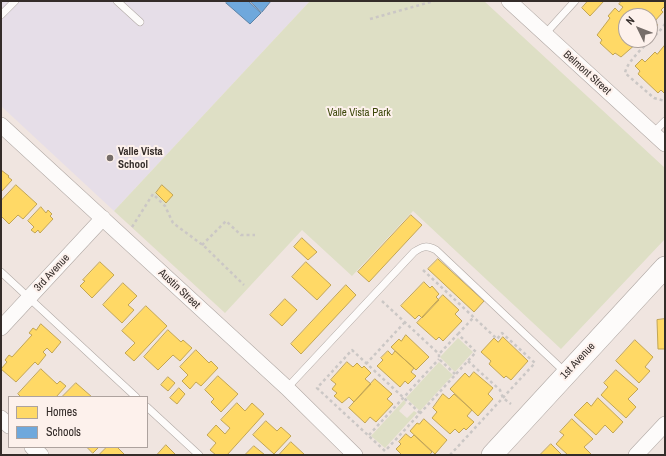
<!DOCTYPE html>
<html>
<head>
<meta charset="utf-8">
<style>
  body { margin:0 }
  #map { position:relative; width:666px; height:456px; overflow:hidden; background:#f0e5e0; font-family:"Archivo Narrow",sans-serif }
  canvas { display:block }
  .frame { position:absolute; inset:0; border:2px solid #342c29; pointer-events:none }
  .legend { position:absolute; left:8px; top:396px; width:140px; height:52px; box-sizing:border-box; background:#fdf1ec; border:1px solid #ada29e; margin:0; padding:5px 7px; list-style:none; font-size:12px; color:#342c29 }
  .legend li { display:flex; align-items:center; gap:8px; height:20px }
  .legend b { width:20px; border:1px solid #ada29e }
  .north { position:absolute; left:618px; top:8px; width:40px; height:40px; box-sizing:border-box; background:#fdf1ec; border:1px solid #ada29e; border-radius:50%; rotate:313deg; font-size:11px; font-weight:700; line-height:16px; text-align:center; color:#342c29 }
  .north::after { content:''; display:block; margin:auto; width:14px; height:18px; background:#766d69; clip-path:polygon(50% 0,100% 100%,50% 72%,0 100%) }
</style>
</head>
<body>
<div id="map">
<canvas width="666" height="456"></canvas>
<div class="frame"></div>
<ul class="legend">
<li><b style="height:11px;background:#ffd966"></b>Homes</li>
<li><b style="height:11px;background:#6fa8dc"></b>Schools</li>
</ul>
<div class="north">N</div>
</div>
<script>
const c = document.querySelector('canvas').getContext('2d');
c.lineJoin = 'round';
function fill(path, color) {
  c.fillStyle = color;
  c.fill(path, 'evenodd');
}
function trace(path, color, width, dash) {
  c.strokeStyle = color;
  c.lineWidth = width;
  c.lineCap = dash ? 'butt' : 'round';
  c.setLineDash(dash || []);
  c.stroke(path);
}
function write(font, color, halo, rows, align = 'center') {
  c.font = font + ' "Archivo Narrow",sans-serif';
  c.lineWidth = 4;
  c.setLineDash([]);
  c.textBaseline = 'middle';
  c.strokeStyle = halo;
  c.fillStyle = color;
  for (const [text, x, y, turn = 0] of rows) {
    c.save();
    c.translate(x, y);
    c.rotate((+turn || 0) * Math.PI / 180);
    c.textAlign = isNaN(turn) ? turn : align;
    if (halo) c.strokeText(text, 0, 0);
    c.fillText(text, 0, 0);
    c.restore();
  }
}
fill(new Path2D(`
  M1,1H310L114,211L1,106Z`), '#e6dee8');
fill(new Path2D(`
  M310,1H484L665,168V239L561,349L413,211L352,276L302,230L225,313L114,211Z
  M458,338L473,352L455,372L440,357Z
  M439,362L453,375L420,411L406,398Z
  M404,400L406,403L399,411L407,418L414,411L417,413L385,448L371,436Z`), '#dedfc5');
const homes = new Path2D(`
  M588,1H604L590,16L582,8Z
  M622,1H665V6L661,10L663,12L654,22L658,25L650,33V16H626V40H644L639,45L637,43L621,57L615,53L613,55L600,43L602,40L597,35L610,18L608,16L615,8L619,12L623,7L619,4Z
  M665,45V94L661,90L658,93L638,74L640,71L635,66L642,59L645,62L655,52L657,54Z
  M1,170L9,176L8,177L12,180L1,192Z
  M16,185L37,204L23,219L18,215L9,224L1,216V201Z
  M162,185L173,195L166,203L156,193Z
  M41,207L46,213L48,210L52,214L50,216L53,219L40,233L38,230L35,233L31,230L34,227L28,221Z
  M411,215L422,225L369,282L358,272Z
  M302,238L317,252L308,260L294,247Z
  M438,259L484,301L474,312L428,269Z
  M100,262L114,275L92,298L80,286L85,281L83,280Z
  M306,262L331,285L317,300L292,277Z
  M424,282L430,288L432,286L439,294L436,297L439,300L422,318L419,315L415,319L401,306Z
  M123,283L137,296L128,305L134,310L122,323L103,305Z
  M346,285L356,295L301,354L291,344Z
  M443,295L459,310L455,314L462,321L443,341L439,337L436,340L417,323Z
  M285,299L297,310L282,326L270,315Z
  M146,306L167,326L134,361L125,353L135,343L122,331Z
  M665,319V349H658L657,320Z
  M41,324L61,342L52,353L47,348L43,352L46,355L38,365L35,362L16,382L1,369L7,362L5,360L9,355L12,357L32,335L29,333L33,328L36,330Z
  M168,330L181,342L183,340L192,348L180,361L173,355L158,370L144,357Z
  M406,335L429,357L416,370L391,347L399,339L401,341Z
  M503,337L528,361L511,380L506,376L504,378L489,364L491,361L481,352L494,338L498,342Z
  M635,340L653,357L645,367L650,371L639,383L616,361Z
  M196,350L209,363L211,361L218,368L201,386L196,382L190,389L182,381L188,375L180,367Z
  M388,351L392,355L395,351L414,368L411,372L416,376L408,384L405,381L400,387L377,366L383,360L381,358Z
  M347,362L353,367L357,363L362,368L364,366L371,373L365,379L371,384L354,402L349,397L342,403L334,396L337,393L332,389L336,384L331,380Z
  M41,369L57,384L60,381L66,386L56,397H21L18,394Z
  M616,370L638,389L628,399L636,407L626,418L601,395L608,387L604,383Z
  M474,372L493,388L488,394L493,399L478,416L450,389L465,373L469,377Z
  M218,376L238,394L221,412L211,402L214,399L205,390Z
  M168,377L175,383L168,391L161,385Z
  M375,379L392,394L387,399L393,404L376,422L370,417L365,423L349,408Z
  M76,383L92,397H62Z
  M179,388L185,394L177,404L170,398Z
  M443,394L449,399L454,394L472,410L467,416L474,422L466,430L464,428L459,433L455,429L450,434L432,418L437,412L433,408Z
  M598,398L623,422L613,433L605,425L596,435L574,415L587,402L591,406Z
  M237,403L245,411L252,403L264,414L227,455H216L210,450L216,443L207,435L216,425L225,434L230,428L221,420Z
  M424,419L447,440L435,454L410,431L417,423L419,424Z
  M572,419L593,439L584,447L592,455H568L556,444L564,435L560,432Z
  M266,421L277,431L281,427L291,436L274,454L253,435Z
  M406,434L411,438L414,435L432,452L429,455H402L396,449L401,444L399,442Z
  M291,442L305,455H279Z
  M551,444L562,455H540Z
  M166,445L176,455H157Z
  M254,446L265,455H245Z
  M87,447H99L93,453Z
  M107,447H117L125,455H99Z`);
fill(homes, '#ffd966');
trace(homes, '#c2a554', 1);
const schools = new Path2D(`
  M228,1H248L261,13L250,24L226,3Z
  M250,1H271L262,12Z`);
fill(schools, '#6fa8dc');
trace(schools, '#5d83a6', 1);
const lane = new Path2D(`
  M117,1L140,22
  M1,15L15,1
  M545,34L575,1
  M653,133L665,121
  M1,272L136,397
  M287,388L414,252C423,246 427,245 436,250L566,373
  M147,407L199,455`);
const street = new Path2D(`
  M509,1L665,144
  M1,125L287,388L355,455
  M1,328L103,218
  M1,418L9,426
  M32,447L41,455
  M636,455L665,424`);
const secondary = new Path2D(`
  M492,455L665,267`);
trace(lane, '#b0a8a4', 8);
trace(street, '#b0a8a4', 16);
trace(secondary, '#b0a8a4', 22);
trace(new Path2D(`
  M370,19L434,1
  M665,24C655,39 628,57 625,73L654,98L665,101
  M132,227L153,194L165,206L173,223L204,246L244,285
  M202,245L226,221L241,235H255
  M423,270L497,339L502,333L535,363L450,455
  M382,301L439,354V359L455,374
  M458,334L474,317
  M468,361L500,390L503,398L511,404
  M366,364L405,322
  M420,413L352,350L317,388L385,451C416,418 446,385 476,352L458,334L439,354
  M369,435L439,359
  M430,454L431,455`), '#cbc7c5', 2.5, [3, 3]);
trace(lane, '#fdfbfa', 7);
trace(street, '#fdfbfa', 15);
trace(secondary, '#fdfbfa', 21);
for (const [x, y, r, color] of [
  [110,158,4,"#766d69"]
]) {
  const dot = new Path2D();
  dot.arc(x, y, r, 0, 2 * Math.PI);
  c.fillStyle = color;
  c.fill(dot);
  trace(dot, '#fdf1ec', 1.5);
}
write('11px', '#342c29', '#fdf1ec', [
  ["Belmont Street",587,73,42],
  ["3rd Avenue",52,273,-47],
  ["Austin Street",179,289,43],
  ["1st Avenue",578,361,-47]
]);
write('11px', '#3b4609', '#fdf1ec', [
  ["Valle Vista Park",359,113]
]);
write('bold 11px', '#342c29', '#fdf1ec', [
  ["Valle Vista",118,152],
  ["School",118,165]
], 'left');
</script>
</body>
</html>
